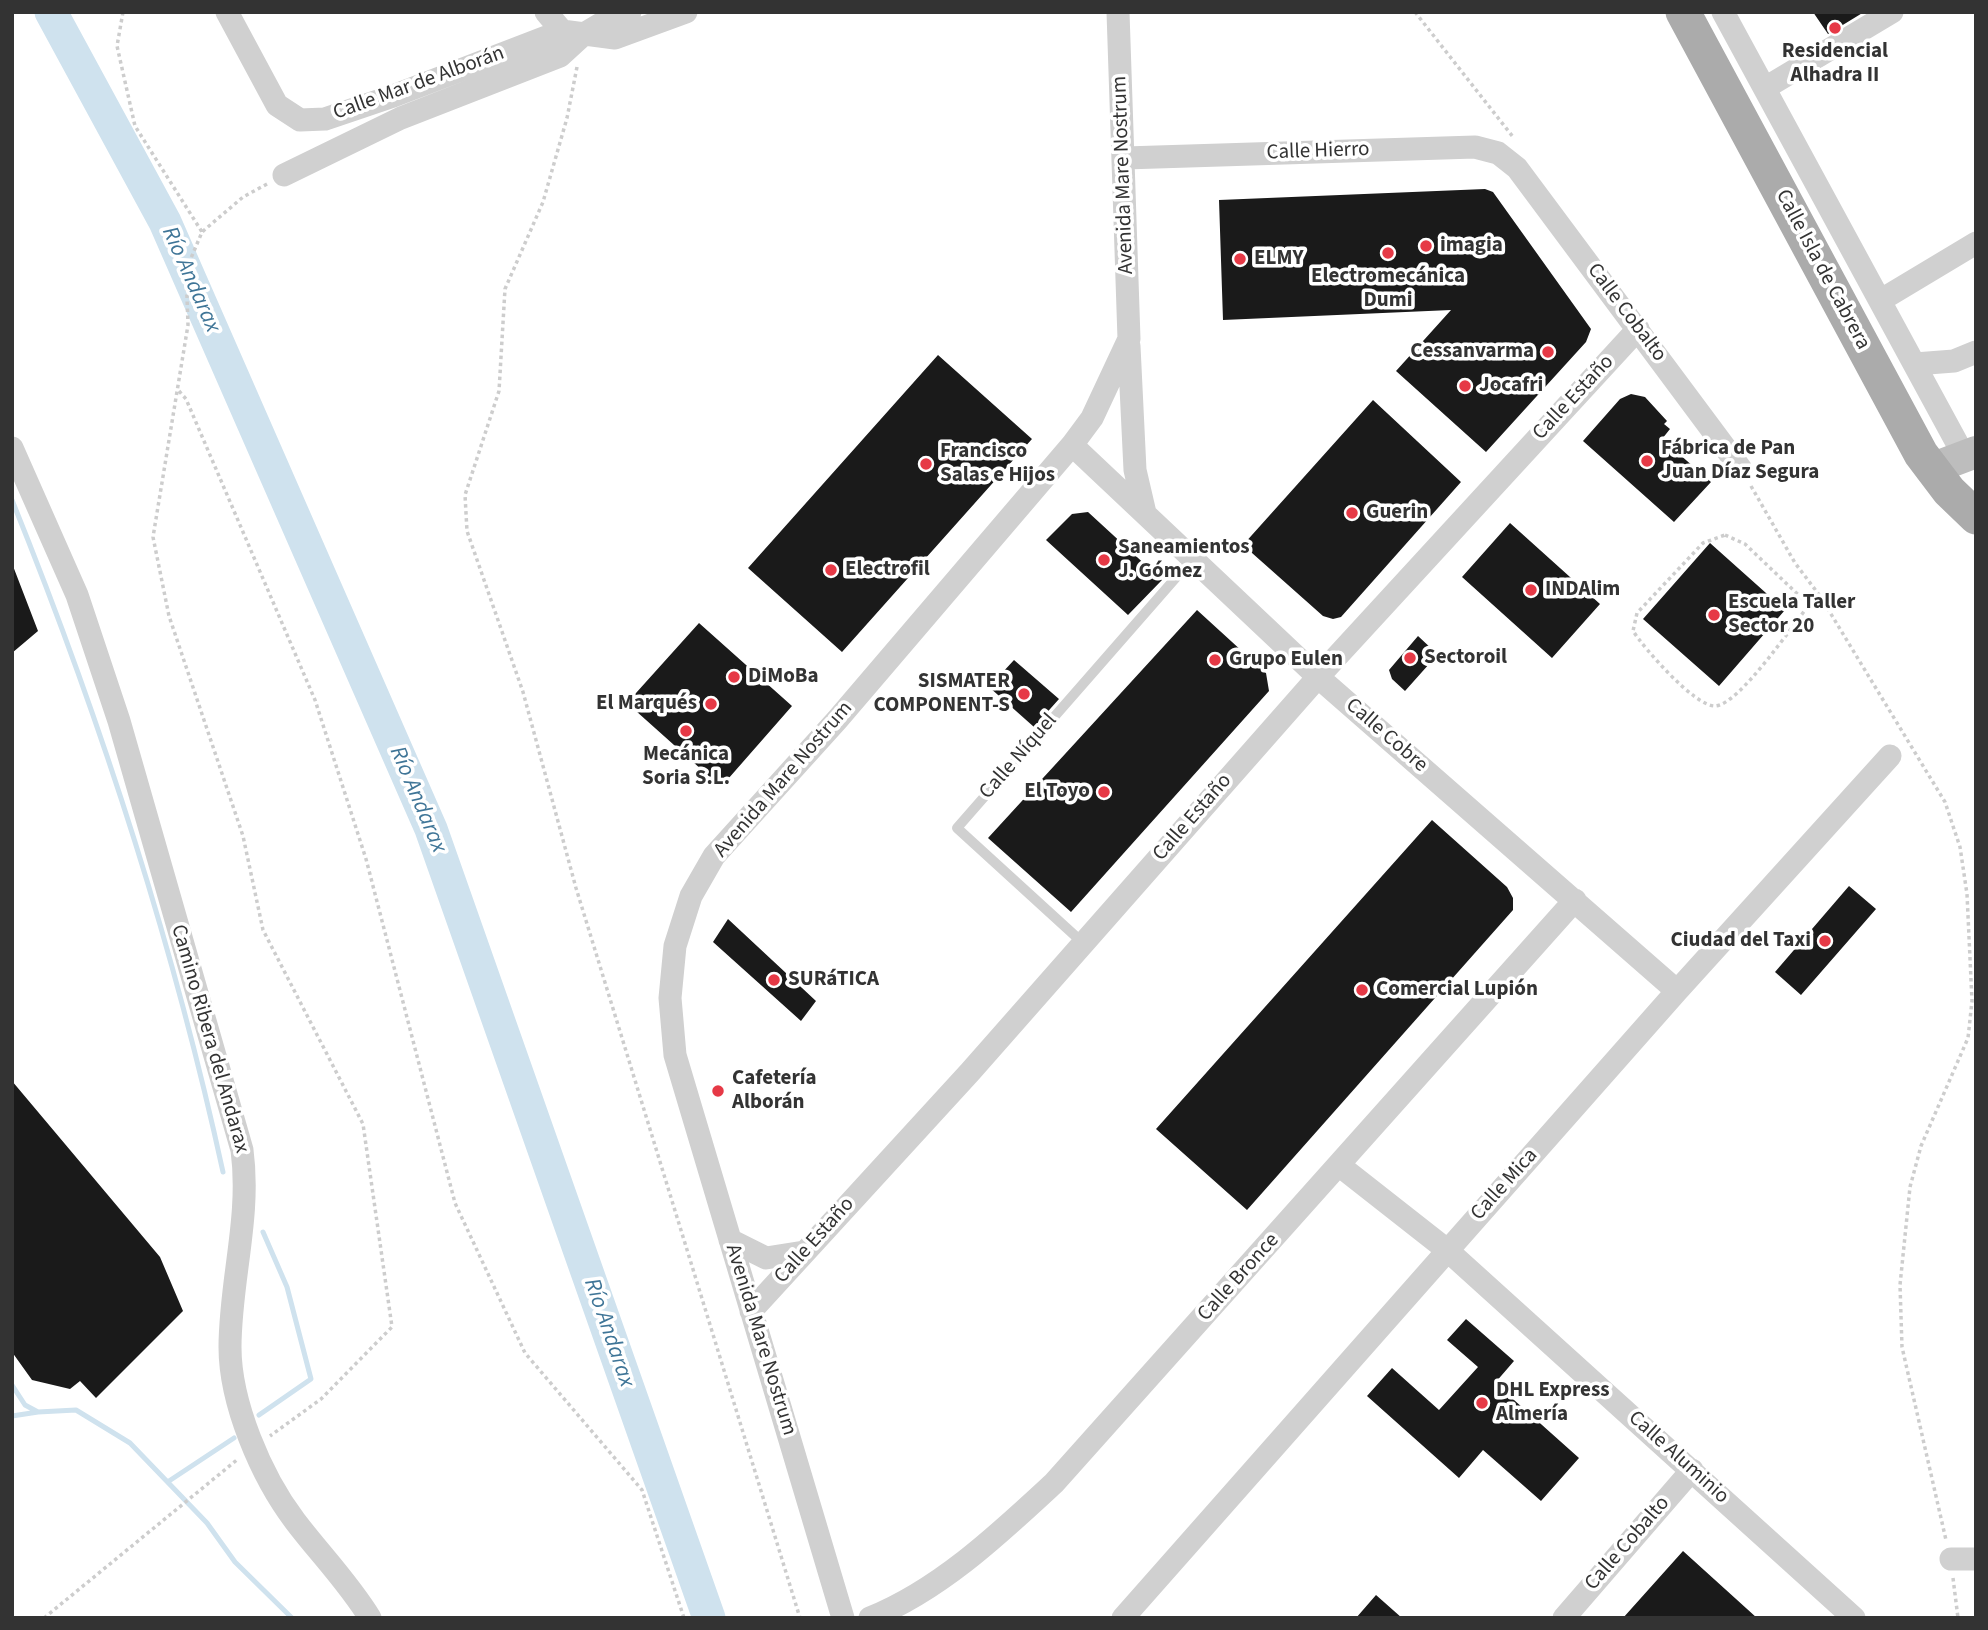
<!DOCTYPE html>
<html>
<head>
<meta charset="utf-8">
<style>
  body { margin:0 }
  #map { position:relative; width:1988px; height:1630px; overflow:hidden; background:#fff; font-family:"Source Sans 3",sans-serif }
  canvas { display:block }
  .frame { position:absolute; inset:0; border:14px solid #333; pointer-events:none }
</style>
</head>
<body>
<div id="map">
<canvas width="1988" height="1630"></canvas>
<div class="frame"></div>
</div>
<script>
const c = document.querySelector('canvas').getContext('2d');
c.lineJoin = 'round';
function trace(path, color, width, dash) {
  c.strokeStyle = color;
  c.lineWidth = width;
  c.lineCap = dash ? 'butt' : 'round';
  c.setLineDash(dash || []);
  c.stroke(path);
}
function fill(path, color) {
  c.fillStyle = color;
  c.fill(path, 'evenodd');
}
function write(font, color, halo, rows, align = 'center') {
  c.font = font + ' "Source Sans 3",sans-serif';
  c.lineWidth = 7;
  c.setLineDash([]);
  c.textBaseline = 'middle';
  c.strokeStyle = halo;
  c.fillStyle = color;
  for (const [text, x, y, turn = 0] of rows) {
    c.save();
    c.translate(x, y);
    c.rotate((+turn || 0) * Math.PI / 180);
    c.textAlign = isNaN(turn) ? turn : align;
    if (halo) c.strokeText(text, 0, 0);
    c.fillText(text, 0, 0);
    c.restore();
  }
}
trace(new Path2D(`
  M12,500C100,718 173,942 223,1172
  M12,1385L25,1405L38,1412L76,1410L130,1443L207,1523L235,1562L292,1618
  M259,1415L311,1379L287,1287L263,1232
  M12,1416L38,1412
  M169,1481L234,1438`), '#cfe2ee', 5);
trace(new Path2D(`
  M51,12L165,222L431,829L709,1618`), '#cfe2ee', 33);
fill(new Path2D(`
  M1813,12H1864L1828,34Z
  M1485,189L1493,192L1591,329L1586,342L1486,452L1396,371L1451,310L1223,320L1219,200Z
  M938,355L1032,439L842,652L748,568Z
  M1631,394L1645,397L1667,421L1664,424L1670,429L1662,439L1711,482L1674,522L1583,441L1620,399Z
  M1373,400L1461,482L1341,617L1333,619L1323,616L1243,545Z
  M1088,512L1162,580L1128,615L1046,540L1072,514Z
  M1510,523L1600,604L1552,658L1462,577Z
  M1710,543L1785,610L1719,686L1643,619Z
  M13,566L38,631L12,653V567Z
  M1197,610L1266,673L1269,691L1071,912L988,838Z
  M699,623L792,706L721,787L627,703Z
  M1418,636L1433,650L1426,659L1430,663L1405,691L1392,679L1389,670Z
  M1014,660L1059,699L1034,727L989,687Z
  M1432,820L1507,887L1513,898V910L1247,1210L1156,1129Z
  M1849,886L1876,909L1801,995L1775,972Z
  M728,919L816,1001L801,1021L713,942Z
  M12,1081L160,1257L183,1311L96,1398L80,1381L70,1389L32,1380L12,1352Z
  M1466,1319L1514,1361L1495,1383L1579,1458L1541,1501L1483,1450L1459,1478L1367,1396L1392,1368L1439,1410L1478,1367L1447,1340Z
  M1683,1551L1757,1618H1623Z
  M1376,1595L1402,1618H1356Z`), '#1a1a1a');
trace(new Path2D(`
  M123,12L117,46L135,126L202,232
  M1415,12L1513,137
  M577,67L567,118L543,202L505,289L499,391L465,495L467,531L523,692L576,888L800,1618
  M267,184L243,197L202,232L186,270L188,325L153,537L169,616L243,836L263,930L363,1124L392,1327L321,1399L270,1436
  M179,391L186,399L315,700L366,859L455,1203L525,1353L642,1490L684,1618
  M1751,486L1795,563L1820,596L1809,605
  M1725,535L1745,544L1809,605C1792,626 1739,705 1715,706C1694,706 1644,648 1633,631L1637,613L1703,543Z
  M1820,596L1945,802L1960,847L1967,894L1972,1001L1968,1038L1921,1146L1910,1187L1900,1285L1902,1347L1946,1540
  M1953,1578L1958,1618
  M44,1618L238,1459`), '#cdcdcd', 3.5, [3.5, 3.5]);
trace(new Path2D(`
  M1083,943L957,828L1194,557`), '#d0d0d0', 10);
trace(new Path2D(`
  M227,12L277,105L300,120L325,119L393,96L562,31L615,38L686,12
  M546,12L562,31
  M1723,12L1963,454
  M1765,88L1892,12
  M1125,158L1475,147L1498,153L1517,168L1741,469
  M284,175L401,118L560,56L584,34L606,21L630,12
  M1881,300L1976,243
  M1129,346L1135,470L1145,513
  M1915,364L1954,361L1976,352
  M1072,445L1318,677L1677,991
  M12,448L77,595L119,721L242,1150C251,1217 230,1281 230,1347C230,1403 261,1476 295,1521C320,1554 348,1582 370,1618
  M1340,1166L1447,1250L1854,1618
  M730,1240L766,1258L804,1252
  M751,1311L970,1072L1318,677L1638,329
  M1951,1559H1976
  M843,1618L675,1055L670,998L675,946L691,896L714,856L837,720L1072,445L1092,418L1129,339L1118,12
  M870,1618C940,1590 1000,1533 1054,1483L1575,900
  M1123,1618L1677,991L1890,756
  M1564,1618L1692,1470`), '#d0d0d0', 23);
trace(new Path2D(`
  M1931,469L1976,452`), '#bdbdbd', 32);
trace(new Path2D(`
  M1683,12L1921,454L1949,491L1976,517`), '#ababab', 35);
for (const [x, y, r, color] of [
  [1835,28,7,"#e63946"],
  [1426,246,7,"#e63946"],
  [1388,253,7,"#e63946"],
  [1240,259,7,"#e63946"],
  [1548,352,7,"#e63946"],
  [1465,386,7,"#e63946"],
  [1647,461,7,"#e63946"],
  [926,464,7,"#e63946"],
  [1352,513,7,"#e63946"],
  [1104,560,7,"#e63946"],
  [831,570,7,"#e63946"],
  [1531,590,7,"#e63946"],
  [1714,615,7,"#e63946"],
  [1410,658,7,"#e63946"],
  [1215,660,7,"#e63946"],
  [734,677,7,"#e63946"],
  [1024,694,7,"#e63946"],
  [711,704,7,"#e63946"],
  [686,731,7,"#e63946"],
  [1104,792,7,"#e63946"],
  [1825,941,7,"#e63946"],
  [774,980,7,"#e63946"],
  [1362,990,7,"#e63946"],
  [718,1091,7,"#e63946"],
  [1482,1403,7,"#e63946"]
]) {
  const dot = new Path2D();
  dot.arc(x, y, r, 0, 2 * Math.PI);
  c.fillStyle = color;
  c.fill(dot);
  trace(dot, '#fff', 2.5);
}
write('bold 21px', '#333', '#fff', [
  ["Residencial",1835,52,"center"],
  ["Alhadra II",1835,76,"center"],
  ["imagia",1440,246],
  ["ELMY",1254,259],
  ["Electromecánica",1388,277,"center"],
  ["Dumi",1388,301,"center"],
  ["Cessanvarma",1534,352,"right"],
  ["Jocafri",1479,386],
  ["Fábrica de Pan",1661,449],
  ["Juan Díaz Segura",1661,473],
  ["Francisco",940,452],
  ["Salas e Hijos",940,476],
  ["Guerin",1366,513],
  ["Saneamientos",1118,548],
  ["J. Gómez",1118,572],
  ["Electrofil",845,570],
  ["INDAlim",1545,590],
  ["Escuela Taller",1728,603],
  ["Sector 20",1728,627],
  ["Sectoroil",1424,658],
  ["Grupo Eulen",1229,660],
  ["DiMoBa",748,677],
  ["SISMATER",1010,682,"right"],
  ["COMPONENT-S",1010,706,"right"],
  ["El Marqués",697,704,"right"],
  ["Mecánica",686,755,"center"],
  ["Soria S.L.",686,779,"center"],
  ["El Toyo",1090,792,"right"],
  ["Ciudad del Taxi",1811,941,"right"],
  ["SURáTICA",788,980],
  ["Comercial Lupión",1376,990],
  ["Cafetería",732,1079],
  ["Alborán",732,1103],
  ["DHL Express",1496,1391],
  ["Almería",1496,1415]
], 'left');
write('21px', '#333', '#fff', [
  ["Calle Mar de Alborán",419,84,-20],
  ["Calle Hierro",1318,152,-2],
  ["Avenida Mare Nostrum",1124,175,-92],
  ["Calle Isla de Cabrera",1822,270,62],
  ["Calle Cobalto",1626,313,53],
  ["Calle Estaño",1574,398,-47],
  ["Calle Cobre",1386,736,41],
  ["Calle Níquel",1019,757,-49],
  ["Avenida Mare Nostrum",784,780,-49],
  ["Calle Estaño",1193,818,-49],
  ["Camino Ribera del Andarax",209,1039,74],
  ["Calle Mica",1505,1185,-48],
  ["Calle Estaño",815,1241,-48],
  ["Calle Bronce",1239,1278,-48],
  ["Avenida Mare Nostrum",760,1340,73],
  ["Calle Aluminio",1678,1458,42],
  ["Calle Cobalto",1628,1544,-49]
]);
write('italic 23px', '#3f7597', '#fff', [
  ["Río Andarax",190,280,66],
  ["Río Andarax",417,800,67],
  ["Río Andarax",608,1333,71]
]);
</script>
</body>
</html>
